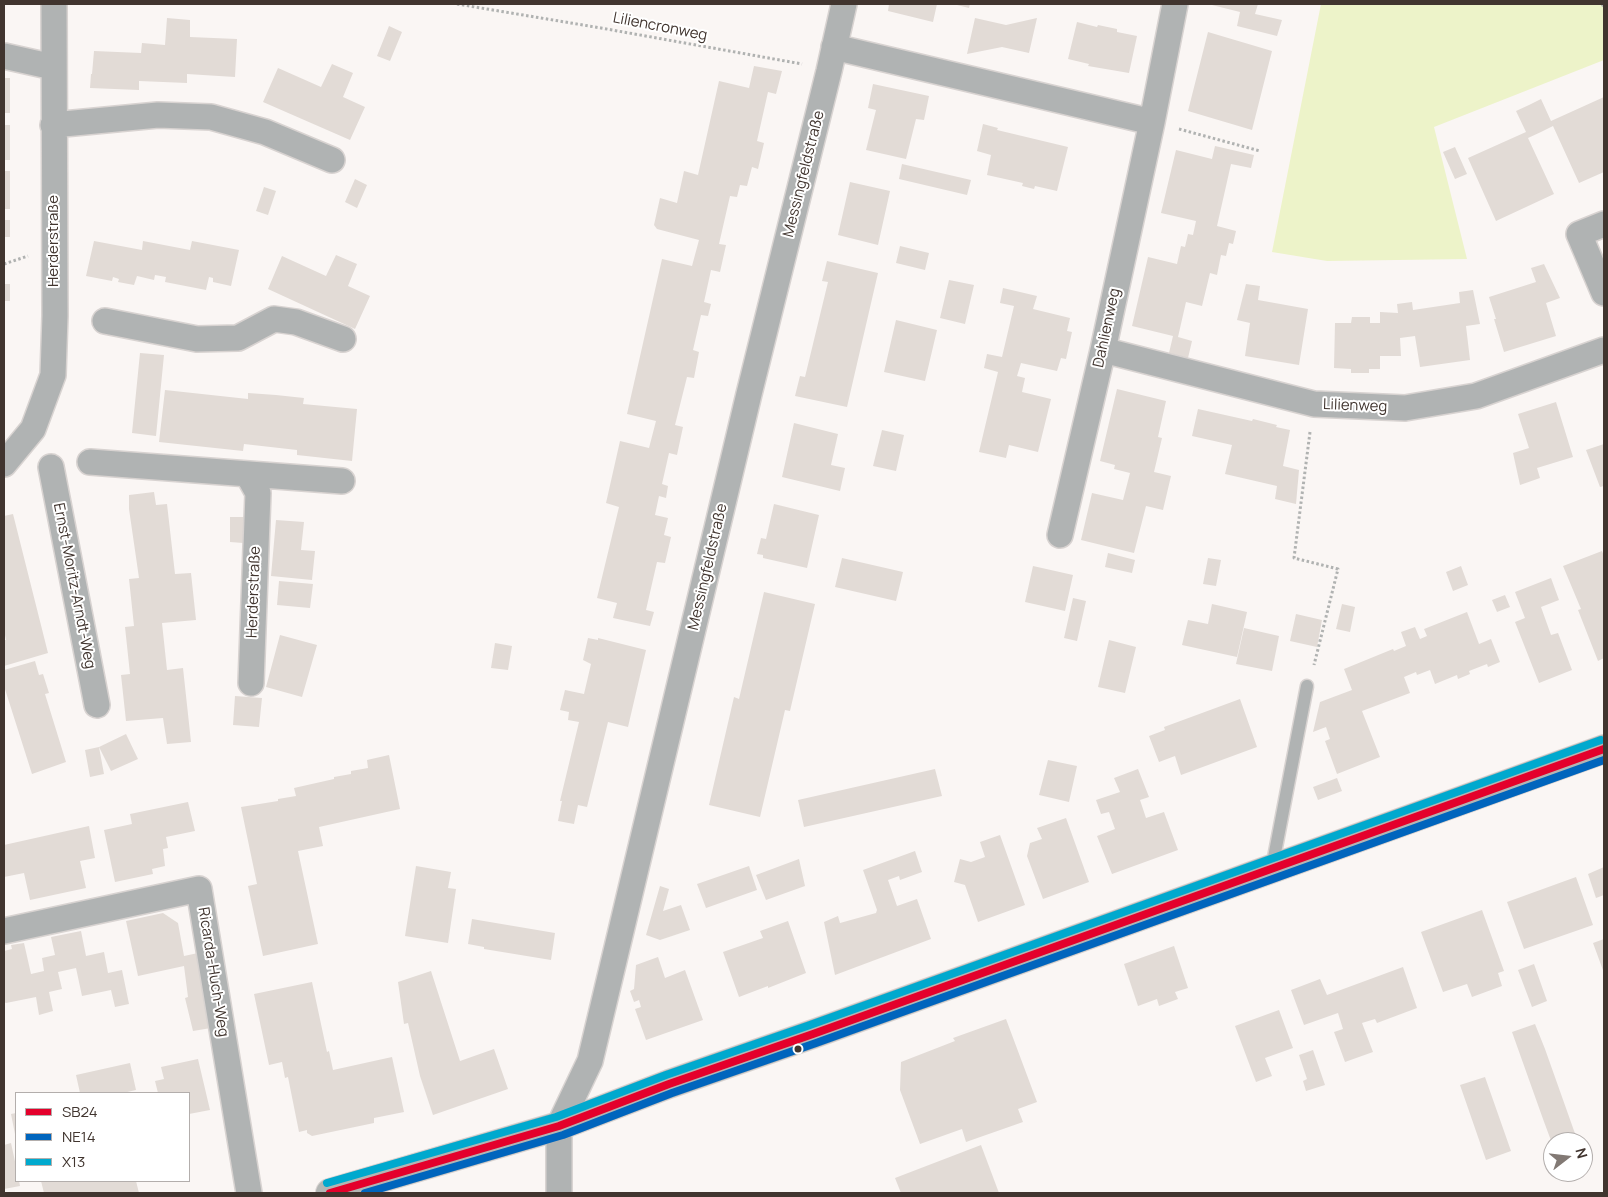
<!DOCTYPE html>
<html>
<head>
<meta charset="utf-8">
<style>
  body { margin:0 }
  #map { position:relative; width:1608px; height:1197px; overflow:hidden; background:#faf6f4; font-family:Manrope,sans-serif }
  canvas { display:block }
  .frame { position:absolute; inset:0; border:5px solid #41352f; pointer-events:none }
  .legend { position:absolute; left:15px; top:1092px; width:175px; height:90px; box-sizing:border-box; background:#fff; border:1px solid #b3aeac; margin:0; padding:6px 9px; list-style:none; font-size:15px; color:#41352f }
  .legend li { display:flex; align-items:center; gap:10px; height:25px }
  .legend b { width:25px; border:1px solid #b3aeac }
  .north { position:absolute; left:1543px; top:1132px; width:50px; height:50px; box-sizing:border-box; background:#fff; border:1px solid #b3aeac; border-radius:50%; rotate:74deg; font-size:14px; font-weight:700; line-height:20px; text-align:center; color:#41352f }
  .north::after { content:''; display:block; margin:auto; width:18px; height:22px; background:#827974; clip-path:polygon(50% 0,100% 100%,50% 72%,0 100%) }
</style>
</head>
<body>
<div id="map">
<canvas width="1608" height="1197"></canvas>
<div class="frame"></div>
<ul class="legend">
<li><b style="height:6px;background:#e4002b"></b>SB24</li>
<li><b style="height:6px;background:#0065bd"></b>NE14</li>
<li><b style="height:6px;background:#00a9ce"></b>X13</li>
</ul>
<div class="north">N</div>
</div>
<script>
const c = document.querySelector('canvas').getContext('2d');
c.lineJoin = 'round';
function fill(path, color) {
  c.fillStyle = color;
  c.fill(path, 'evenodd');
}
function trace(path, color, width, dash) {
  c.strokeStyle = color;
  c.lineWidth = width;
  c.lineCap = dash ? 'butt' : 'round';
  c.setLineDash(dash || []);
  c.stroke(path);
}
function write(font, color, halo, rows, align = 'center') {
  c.font = font + ' Manrope,sans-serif';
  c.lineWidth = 4;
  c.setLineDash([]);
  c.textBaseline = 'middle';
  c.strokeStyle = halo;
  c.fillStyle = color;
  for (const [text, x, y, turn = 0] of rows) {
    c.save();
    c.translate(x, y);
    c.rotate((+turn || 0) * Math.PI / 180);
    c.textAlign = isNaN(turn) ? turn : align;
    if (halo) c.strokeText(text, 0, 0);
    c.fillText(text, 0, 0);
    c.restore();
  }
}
fill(new Path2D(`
  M1321,4H1604V60L1434,127L1467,259L1327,261L1272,252Z`), '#edf3c9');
fill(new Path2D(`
  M889,4H937L933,22L888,11Z
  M953,4H970L969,8Z
  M1212,4H1258L1255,14L1282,20L1277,36L1237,26L1240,12L1212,5Z
  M167,18L190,20V37L237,39L235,77L187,74V83L139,81V90L90,88L91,74H92L94,51L141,53L142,43L165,45Z
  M975,18L1006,25L1037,18L1029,53L1002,47L967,54Z
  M1077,22L1097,27L1098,25L1117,29V32L1137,36L1129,73L1088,66L1089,64L1068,59Z
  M389,26L402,32L390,61L377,56Z
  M1208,32L1272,51L1252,130L1188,111Z
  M332,64L353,73L343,97L365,107L350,140L263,102L278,68L321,87Z
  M754,66L782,71L776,94L768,92L757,141L764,143L758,169L752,167L747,186L740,185L737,197L730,196L719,244L726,245L720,272L711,270L704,302L711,304L708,316L701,315L693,350L699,352L694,378L687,377L675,425L683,427L677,455L669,453L662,484L668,486L666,498L659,496L655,515L668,518L664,535L671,537L665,563L657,562L646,610L654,612L650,626L613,618L617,603L597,598L619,507L606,503L620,441L649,448L656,421L627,414L662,259L692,266L699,240L657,229L654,225L660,198L677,203L684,171L698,175L719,81L749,88Z
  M4,78H10V113H4Z
  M873,84L929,96L924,120L916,119L906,159L866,150L876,110L868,108Z
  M1604,97V172L1579,183L1553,126L1541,132L1528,138L1554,194L1496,221L1468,158L1526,132L1516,111L1529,105L1541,99L1551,121Z
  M983,124L998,128L997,130L1068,147L1057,191L1035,186L1034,189L1022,186L1023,183L987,175L991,155L977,151Z
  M4,125H10V160H4Z
  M1215,146L1254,155L1251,168L1231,164L1217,226L1236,231L1233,244L1229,243L1226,256L1221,255L1217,275L1210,273L1202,306L1186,302L1178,337L1192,341L1188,358L1169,353L1173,336L1132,326L1148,257L1177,264L1181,246L1185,247L1188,234L1193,235L1196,221L1161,213L1176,150L1212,159Z
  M1455,147L1467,174L1455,179L1443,152Z
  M902,164L971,180L967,195L899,179Z
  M4,171H10V209H4Z
  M355,179L367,185L357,208L345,202Z
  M850,182L890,191L878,245L838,235Z
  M264,187L276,191L268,215L256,211Z
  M4,220H10V237H4Z
  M94,241L142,250L143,241L190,250L192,241L239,250L231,286L213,282V278L209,277L206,290L165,282L166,277L155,275L154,280L137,276L134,285L118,282L119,279L113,277L112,281L86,276Z
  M900,246L929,253L925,270L896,263Z
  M336,255L357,264L348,286L370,296L355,329L268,289L282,256L326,276Z
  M827,261L878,273L847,407L795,396L800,376L805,377L828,282L822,281Z
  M1544,264L1560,298L1546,303L1556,336L1504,352L1494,319H1496L1489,297L1536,282L1531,268Z
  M949,280L974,285L965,324L940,318Z
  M4,284H10V301H4Z
  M1246,284L1260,286L1258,300L1308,309L1299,365L1245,356L1250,323L1237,320Z
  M1003,288L1037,296L1033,309L1070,318L1067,331L1072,332L1066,359L1061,358L1057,371L1021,363L1017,376L1025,378L1022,392L1051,399L1038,452L1009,445L1006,458L979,452L998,372L984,368L987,354L1002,357L1014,306L1000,303Z
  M1473,290L1480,324L1466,326L1470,360L1420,367L1415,336L1400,338L1401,356H1380V369H1369V373H1351V369L1334,368L1335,323H1351L1352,317H1370V323H1380V312L1398,313L1397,304L1412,302L1413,310L1460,303L1459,292Z
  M896,320L937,330L925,381L884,372Z
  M140,353L164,355L156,436L132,433Z
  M1117,389L1166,401L1158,437L1162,438L1154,472L1171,476L1163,510L1146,506L1134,553L1081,540L1092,493L1123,500L1130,473L1114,469L1115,465L1100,461Z
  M165,390L248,399V393L276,395L304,398L303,404L357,409L352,461L297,455V450L244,444L243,451L159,442Z
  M1556,402L1573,457L1537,468L1540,478L1520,485L1513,453L1529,448L1518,414Z
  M1198,409L1252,421L1253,419L1277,425L1276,427L1290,430L1283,466L1299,470L1296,504L1275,499L1277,486L1225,474L1232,445L1192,436Z
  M794,423L838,434L831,465L845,468L840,491L782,477Z
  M882,430L904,435L896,471L873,466Z
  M1604,444V486L1600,487L1586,450Z
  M154,492L156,505L167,504L175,574L191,573L196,620L162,623L167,670L183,668L191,742L167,744L163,718L126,721L121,675L130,674L125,627L134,626L129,579L139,578L129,509V495Z
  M774,504L819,515L807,568L763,558V555L757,554L761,538L766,539Z
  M13,514L48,653L4,666V640H6L4,630V516Z
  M230,517H244L243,543L230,542Z
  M276,520L304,522L301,550L315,551L312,580L271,576Z
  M1602,551L1604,556V658L1598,661L1578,610L1581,609L1563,566Z
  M1108,553L1135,560L1132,573L1105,567Z
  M842,558L903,572L896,601L835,587Z
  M1208,558L1221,560L1216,586L1203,584Z
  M1033,566L1073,575L1065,611L1025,602Z
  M1461,566L1468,585L1453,591L1446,572Z
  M1551,578L1559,600L1541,607L1551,635L1558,633L1572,670L1539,683L1515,622L1525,618L1515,592Z
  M279,581L313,584L310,608L277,605Z
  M764,592L815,604L790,711L785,710L760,817L709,805L734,697L739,699Z
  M1505,595L1510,607L1497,612L1492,600Z
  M1073,598L1086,601L1077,641L1064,638Z
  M1212,604L1247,612L1237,657L1182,645L1188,620L1208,624Z
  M1342,604L1355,607L1350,632L1336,629Z
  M1467,612L1479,644L1491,639L1500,662L1488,667L1487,664L1469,671L1470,674L1458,679L1457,675L1435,684L1430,670L1417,675L1416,672L1404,677L1410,693L1362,711L1380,757L1337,774L1325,741L1330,739L1326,727L1313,732L1320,702L1352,690L1344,669L1393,649L1394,651L1406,646L1401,632L1415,627L1420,639L1427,636L1424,629Z
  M1296,614L1322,620L1317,647L1290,641Z
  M1244,628L1279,636L1272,671L1236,664Z
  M280,635L317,645L302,697L266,687Z
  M588,638L598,640V638L646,650L628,727L608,722L587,807L578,805L574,824L558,821L562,801H560L579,722L568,720L569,712L560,710L565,690L584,694L591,664L583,660Z
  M1109,640L1136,647L1125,693L1098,687Z
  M495,643L512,646L508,670L491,668Z
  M35,661L39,675L43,674L49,693L45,694L66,762L32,774L4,686V670Z
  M235,696L262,698L259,727L233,725Z
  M1240,699L1257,747L1181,775L1175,756L1159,762L1149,736L1165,730L1164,727Z
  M126,734L138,759L111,771L99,747L104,774L90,777L85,750L99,747Z
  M389,755L400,809L319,827L323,846L298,851L318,944L263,956L248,886L257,884L241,807L278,801V799L296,796L294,788L334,779V777L351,774V771L368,768L367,760Z
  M1048,760L1077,766L1069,802L1039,795Z
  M935,769L942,796L804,827L798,800Z
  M1138,769L1149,797L1140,800L1146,818L1164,812L1178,850L1112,874L1097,836L1115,829L1109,812L1101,814L1096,800L1120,792L1114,778Z
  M1337,778L1342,791L1318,800L1313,787Z
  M188,802L195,831L166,837L168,848L163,849L165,866L152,869L153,874L115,882L104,830L132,824L130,814Z
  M1066,818L1089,882L1043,899L1027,856L1030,843L1042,839L1037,828Z
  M89,826L95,858L80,861L86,888L30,900L24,873L4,877V845Z
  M1000,835L1025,905L978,922L965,885L954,882L960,859L971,862L985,857L980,842Z
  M915,851L922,872L900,880L899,876L888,880L897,906L917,899L931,939L835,975L824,922L838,916L840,923L876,913L877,910L863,870Z
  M799,859L805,886L766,900L756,875Z
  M416,866L451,872L448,888L456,889L448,943L405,936Z
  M749,866L757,890L706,908L697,884Z
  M1604,867V895L1596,898L1588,874Z
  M1576,877L1593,925L1524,949L1507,902Z
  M660,886L669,889L663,911L681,905L690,930L660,940L646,935Z
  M1482,910L1504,971L1498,973L1502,986L1472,997L1467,984L1443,992L1421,932Z
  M163,913L178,923L184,956L198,953L205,993L203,994L211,1028L193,1031L185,998L188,997L184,966L138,976L126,921Z
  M472,919L555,933L551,960L484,949V947L468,944Z
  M788,921L806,973L768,988V986L739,997L723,952L763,938L760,931Z
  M81,931L86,956L104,952L108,973L122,970L129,1004L115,1007L111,990L82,996L76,968L58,972L62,989L49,992L53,1011L39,1015L36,997L6,1003L4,1002V951L12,949L11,945L24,943L31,974L44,971L42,958L55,955L51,937Z
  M1604,939V973L1593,943Z
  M1174,946L1188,988L1175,992L1178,999L1159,1006L1157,999L1138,1006L1124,964Z
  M658,957L665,978L685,970L703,1020L646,1040L635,1009L641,1007L639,1000L634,1002L630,991L634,989L636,965Z
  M1534,964L1547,1001L1532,1007L1518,970Z
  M1403,967L1417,1008L1377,1023L1375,1019L1362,1023L1373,1052L1345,1062L1334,1032L1343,1029L1338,1013L1304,1025L1291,990L1320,979L1327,995Z
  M431,971L460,1061L494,1049L508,1089L433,1115L420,1076L408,1023L404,1024L398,982Z
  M312,982L327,1052L329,1051L333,1070L392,1057L404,1112L374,1118V1123L312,1136L307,1133V1130L299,1132L288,1077L285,1078L282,1062L269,1065L254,994Z
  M1279,1010L1293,1048L1265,1058L1272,1076L1256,1082L1235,1026Z
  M1006,1019L1037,1102L1018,1109L1023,1122L966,1142L962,1129L920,1144L900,1090L901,1062L955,1041L953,1038Z
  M1535,1024L1545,1049L1578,1142H1553V1146L1543,1119L1512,1032Z
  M1313,1050L1325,1085L1306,1091L1303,1081L1307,1079L1299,1055Z
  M198,1059L210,1110L189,1114V1093H158L155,1081L164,1079L161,1067Z
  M130,1063L136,1090L123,1093H80L76,1075Z
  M1485,1077L1511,1151L1486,1160L1460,1085Z
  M16,1113V1134H15L11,1114Z
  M11,1143L16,1166V1181H19L20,1186L4,1189V1145Z
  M981,1145L999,1193H901L895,1178Z
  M41,1181H136L139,1193H44Z`), '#e2dbd6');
const service = new Path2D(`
  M1272,868L1307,686`);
const minor = new Path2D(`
  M834,47L1152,122
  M4,56L53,67
  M53,125L158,115L211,117L265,132L332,160
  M1604,224L1579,234L1604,293
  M105,321L197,339L238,338L274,319L296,322L343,339
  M1103,350L1314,404L1405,408L1476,396L1604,350
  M90,462L342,481
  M4,464L33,429L53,375L55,316L54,4
  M51,467L97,705
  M248,475L258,493L251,683
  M1060,535L1103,350L1152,122L1175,4
  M4,931L199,889L249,1193
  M559,1193V1126L590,1061L749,394L829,71L844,4`);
const primary = new Path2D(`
  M330,1193L559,1126L669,1084L813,1034L1604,749`);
trace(service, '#d8d3d1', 15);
trace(minor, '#d8d3d1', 28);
trace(primary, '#d8d3d1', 30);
trace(new Path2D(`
  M457,4L601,28L802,64
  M1602,4L1604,7
  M1179,129L1260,151
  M4,264L28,256
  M1310,432L1294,558L1338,569L1314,665`), '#b0b2b1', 3, [2.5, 2.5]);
trace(service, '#b0b3b3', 12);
trace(minor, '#b0b3b3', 25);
trace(primary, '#b3b6b4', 28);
trace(new Path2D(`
  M330,1193L559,1126L669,1084L813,1034L1604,749`), '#e4002b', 8);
trace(new Path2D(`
  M365,1193L563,1135L672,1093L816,1043L1604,760`), '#0065bd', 8);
trace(new Path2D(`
  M327,1183L556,1117L666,1075L810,1025L1601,740`), '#00a9ce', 8);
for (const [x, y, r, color] of [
  [798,1049,4.5,"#41352f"]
]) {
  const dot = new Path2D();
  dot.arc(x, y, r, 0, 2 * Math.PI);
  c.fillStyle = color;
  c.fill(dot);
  trace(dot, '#fff', 2);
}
write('15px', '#41352f', '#fff', [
  ["Liliencronweg",660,27,11],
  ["Messingfeldstraße",804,174,-76],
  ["Herderstraße",54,241,-90],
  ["Dahlienweg",1107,328,-78],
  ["Lilienweg",1355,406,2],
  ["Messingfeldstraße",708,567,-77],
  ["Ernst-Moritz-Arndt-Weg",74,586,79],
  ["Herderstraße",254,592,-88],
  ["Ricarda-Huch-Weg",213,972,81]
]);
</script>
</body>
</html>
